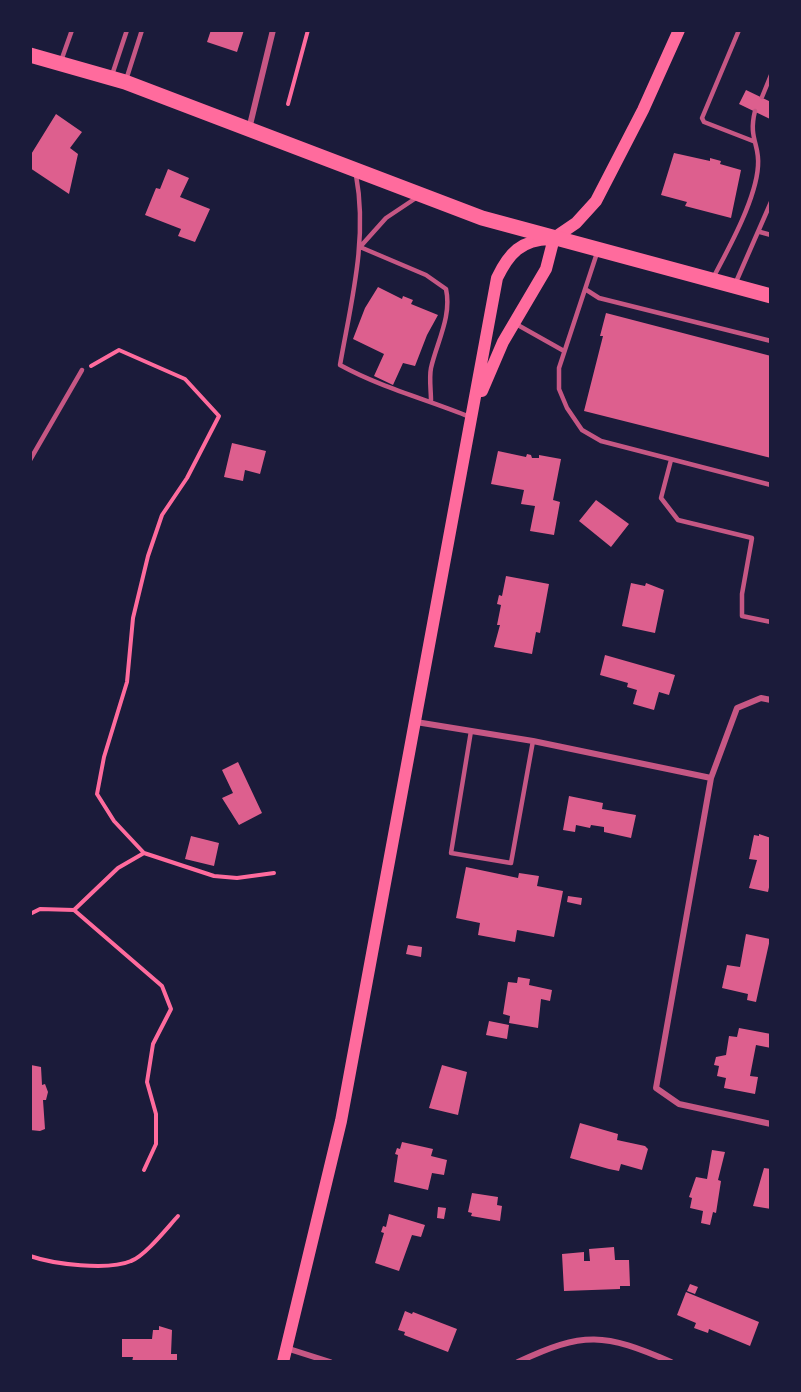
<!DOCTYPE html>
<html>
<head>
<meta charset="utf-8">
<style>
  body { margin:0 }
  #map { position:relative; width:801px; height:1392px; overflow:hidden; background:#1b1b3a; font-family:"Titillium Web",sans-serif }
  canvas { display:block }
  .frame { position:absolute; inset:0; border:32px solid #1b1b3a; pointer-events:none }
</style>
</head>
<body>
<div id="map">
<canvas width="801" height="1392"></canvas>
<div class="frame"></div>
</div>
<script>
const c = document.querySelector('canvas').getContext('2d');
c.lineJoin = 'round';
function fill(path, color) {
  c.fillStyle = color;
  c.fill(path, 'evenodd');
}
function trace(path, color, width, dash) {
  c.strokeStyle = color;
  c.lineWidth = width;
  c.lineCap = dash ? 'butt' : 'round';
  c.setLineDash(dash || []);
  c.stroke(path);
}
fill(new Path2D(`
  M211,30H244L237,52L207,42Z
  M746,90L771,102L770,119L739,104Z
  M56,114L82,132L70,148L78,154L69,194L30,168V156Z
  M674,153L710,161V158L721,161L720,164L741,170L731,218L685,206L687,202L661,195Z
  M168,169L189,178L180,197L210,209L195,242L178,236L181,229L145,215L156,188L160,189Z
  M378,287L402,299L403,296L413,300L411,304L438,315L427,335L415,366L403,363L393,385L374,376L384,354L353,339L365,308Z
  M606,313L771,356V458L584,411L603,336H600Z
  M232,443L266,451L260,474L245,470L243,481L224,477Z
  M498,451L526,457L527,454L531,455L532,458H539V455L561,459L553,500L560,502L554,535L530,531L535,506L521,504L524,490L491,484Z
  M596,500L629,524L611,547L579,521Z
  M506,576L549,584L540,633L536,632L532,654L494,647L500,625H497L501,605L497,604L499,595L502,596Z
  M631,583L645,586L646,583L664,590L655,633L622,626Z
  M605,655L675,675L669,695L659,692L654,710L633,704L637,690L627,687L628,683L600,675Z
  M238,762L262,813L239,825L222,798L233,793L222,770Z
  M569,796L603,803L602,809L636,815L631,838L604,832V827L591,825L590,828L576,825L575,832L563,830Z
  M759,834L771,838V878L768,892L749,888L757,860L749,859L754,835L759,836Z
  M191,836L219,843L214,866L185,859Z
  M466,867L518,878L519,873L539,876L537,886L563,891L554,937L517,930L515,942L478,935L480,923L456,918Z
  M568,896L582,898L581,905L567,902Z
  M746,934L770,939L756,1002L747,1000L748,994L722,988L727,965L740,967Z
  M408,945L422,947L421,957L406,954Z
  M518,977L530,979L529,985L552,990L550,1001L541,999L538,1028L509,1023L510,1016L503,1014L508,982L517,983Z
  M489,1021L509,1025L507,1039L486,1035Z
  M739,1028L771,1034V1048L756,1045L750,1076L758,1077L755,1094L724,1088L726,1078L717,1076L719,1066L714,1065L716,1057L726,1055L729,1036L737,1037Z
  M31,1065L41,1067L42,1085L45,1084L48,1092L46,1100H43L45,1129L40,1131L30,1130Z
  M442,1065L467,1072L458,1115L429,1108Z
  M580,1123L618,1134L617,1140L645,1146L648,1149L642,1170L621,1164L619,1171L609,1169L570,1158Z
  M402,1142L433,1149L431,1156L447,1160L444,1175L432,1173L428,1190L394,1182L398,1155L395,1154L397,1148L400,1149Z
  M712,1150L725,1152L718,1180L721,1181L716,1213L713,1212L710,1225L701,1223L703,1211L690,1208L692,1198L689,1197L696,1177L707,1179Z
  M764,1168L771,1169V1209L753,1206Z
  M472,1193L498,1197L497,1205L502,1206L500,1221L471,1216L472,1213L468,1212Z
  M438,1207L446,1208L444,1219L437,1218Z
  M389,1214L425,1225L421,1237L412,1235L399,1271L375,1263L384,1233L381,1232L383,1226L386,1227Z
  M614,1247L615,1260H629L630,1286H620V1289L564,1291L562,1254L584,1252V1261H590L589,1249Z
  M690,1284L698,1287L695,1294L687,1291Z
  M686,1292L759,1322L750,1346L709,1329L708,1333L694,1328L696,1323L677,1315Z
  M405,1311L412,1314L413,1312L457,1329L448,1352L404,1335L405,1332L398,1330Z
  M159,1326L172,1330L171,1354H177V1362H132L133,1357H122V1339H152L153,1330H159Z`), '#dd5f8e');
trace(new Path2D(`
  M288,104L308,30
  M91,366L119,350L185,379L219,416L187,478L162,515L148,556L133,618L127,682L104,757L97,794L114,821L144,853
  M74,910L118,868L144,853L214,876L237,878L274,873
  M30,914L40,909L74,910L162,986L171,1009L153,1044L147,1082L156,1114V1144L144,1170
  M30,1256C53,1264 108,1271 131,1261C145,1256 167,1228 178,1216`), '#ff6b9d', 4);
trace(new Path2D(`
  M739,30L702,118L704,122L753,141
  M61,61L72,30
  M112,75L127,30
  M126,80L142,30
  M762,97L771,75
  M356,175C368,239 351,302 340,365C382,388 426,399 470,417
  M760,232L771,235
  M360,247L426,275L446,289C452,316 437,342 431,368C429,378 431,390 431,401
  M360,247L386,218L416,198
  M597,253L559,368V389L567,408L582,430L601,441L771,485
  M713,278C729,248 756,199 758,166C760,144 748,139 755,111
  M736,282L771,202
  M585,289L599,298L771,341
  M516,324L564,351
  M30,460L82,370
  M671,460L661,498L678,520L752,538L742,594V616L771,622
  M471,731L451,853L511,863L533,741`), '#c65784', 4.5);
trace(new Path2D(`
  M249,129L273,30
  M416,722L533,741L711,778L737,708L761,698L771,700
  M711,778L656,1088L679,1104L771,1124
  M286,1348L330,1362
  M518,1362C584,1331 604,1333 671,1362`), '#c65784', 6);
trace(new Path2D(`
  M554,238L576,223L596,201L643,110L679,30
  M482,391L503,342L546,269L554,238
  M283,1362L341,1121L497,278C509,253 521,240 550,239`), '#ff6b9d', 12);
trace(new Path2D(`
  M30,55L125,82L482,218L771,296`), '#ff6b9d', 15);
</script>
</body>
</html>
